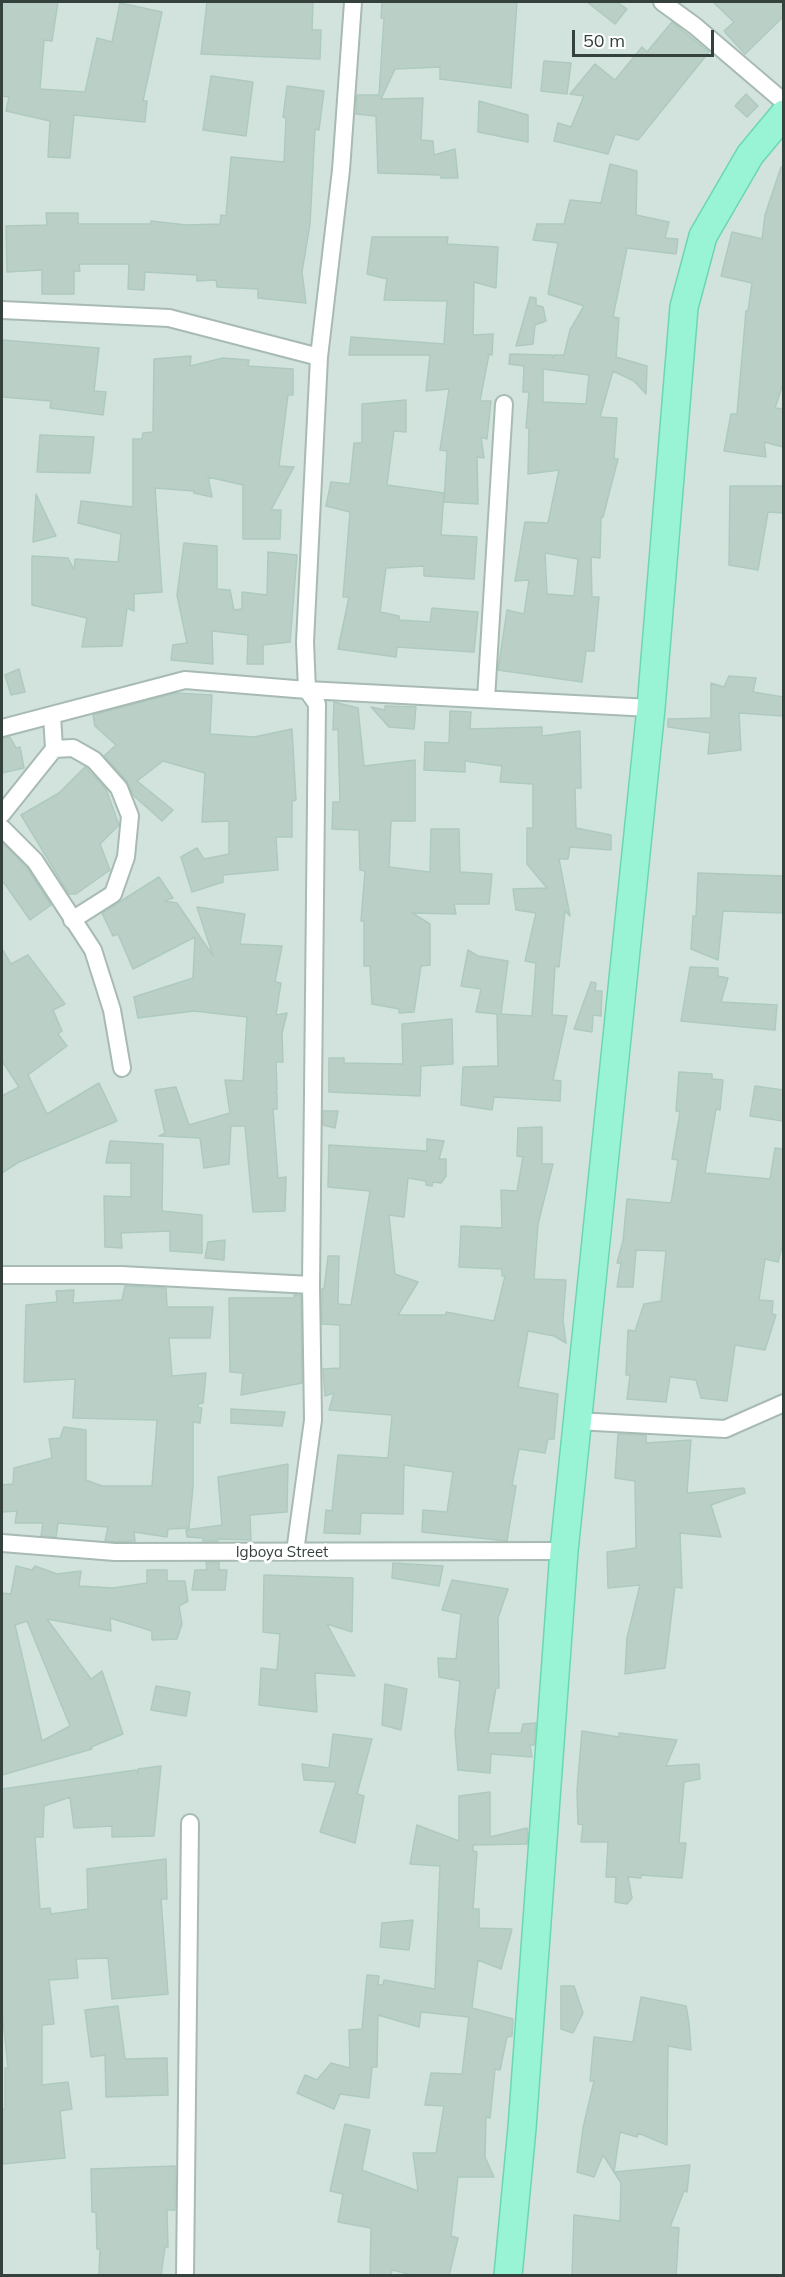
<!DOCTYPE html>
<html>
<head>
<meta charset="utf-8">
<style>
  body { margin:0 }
  #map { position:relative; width:785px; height:2277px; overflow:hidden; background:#e4f0ec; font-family:Mulish,sans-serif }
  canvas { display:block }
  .frame { position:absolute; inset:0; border:3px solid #34413c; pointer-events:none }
  .scale { position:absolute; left:572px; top:30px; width:142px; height:27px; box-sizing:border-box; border:3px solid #34413c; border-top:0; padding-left:8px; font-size:18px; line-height:21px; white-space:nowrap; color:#34413c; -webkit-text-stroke:4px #fff; paint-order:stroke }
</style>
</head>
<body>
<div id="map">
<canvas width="785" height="2277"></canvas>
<div class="frame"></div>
<div class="scale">50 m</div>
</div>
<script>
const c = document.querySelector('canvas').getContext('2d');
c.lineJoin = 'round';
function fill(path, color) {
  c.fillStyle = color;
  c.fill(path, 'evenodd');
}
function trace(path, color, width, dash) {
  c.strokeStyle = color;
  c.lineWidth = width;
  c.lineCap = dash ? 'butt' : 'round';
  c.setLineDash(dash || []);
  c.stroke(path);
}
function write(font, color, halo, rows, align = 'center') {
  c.font = font + ' Mulish,sans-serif';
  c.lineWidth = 6;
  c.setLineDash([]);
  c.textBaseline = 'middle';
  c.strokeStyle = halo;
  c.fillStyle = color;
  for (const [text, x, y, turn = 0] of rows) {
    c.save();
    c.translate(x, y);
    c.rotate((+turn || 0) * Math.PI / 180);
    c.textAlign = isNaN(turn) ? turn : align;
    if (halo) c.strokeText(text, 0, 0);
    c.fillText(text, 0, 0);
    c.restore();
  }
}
fill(new Path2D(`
  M2,2H783V2275H2Z`), '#d2e3dd');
const building = new Path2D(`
  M2,2H58L52,41L44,40L40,89L85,92L97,38L112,42L120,3L162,12L143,101H147L145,122L74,115L70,158L48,157L50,121L6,111L9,97L2,96Z
  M207,2H313L312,30H321L320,59L201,54Z
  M382,2H517L511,88L440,79V67L395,69L381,99L423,98L421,140L433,141L434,155L455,149L458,178H441L440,175L378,173L376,116L356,114L357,95H379L384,18H381Z
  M587,2H617L627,9L615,24Z
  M713,2H783V17L745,54L724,31L734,22Z
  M672,22L709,52L638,140L615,134L608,154L554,141L558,123L571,127L584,96L570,94L595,64L615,80L642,47L647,52Z
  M544,61L571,63L567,94L541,91Z
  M211,76L253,82L246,136L203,130Z
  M287,86L324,91L319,130L315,129L310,224L302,272L306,303L258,298V289L217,287L216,280L197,281V275L145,272L144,290L128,289L129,264H79L80,271H74V294H42V270L7,272L6,226L47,225L46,213H78V224H151V221L186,225L220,224L221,215L226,216L231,157L284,162L286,118L283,117Z
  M746,94L758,106L747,117L735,106Z
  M479,101L528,115V142L478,132Z
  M610,164L637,171L636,215L669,222L665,238L678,239L676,254L627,248L613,317L619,318L616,357L647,366L646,394L634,381L613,371L600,417L617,418L614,459H618L603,517H601L600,558L591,557L592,597H599L594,651H586L582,682L498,670L507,610L524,614L529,580L515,581L525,522L548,523L559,470L528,474L529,428H526L529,392H523L524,366L509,364L510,354L552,355V358L554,355H564L570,330L584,306L548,294L558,243L533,240L537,224H564L570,200L601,203ZM543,369L589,375L586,404L543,402ZM545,553L578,559L574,596L547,594Z
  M781,167L783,168V384L775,408L783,409V447L764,442L766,457L724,451L731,414H737L746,311H748L752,283L721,276L732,232L762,239L765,215Z
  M372,237H448L447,244L498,247L496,288L474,282L473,335L493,334L492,355L489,354L480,401H491L487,439L481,437L484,458L477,457L478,504L444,502L447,451L440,450L449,389L426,391L430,355H349L351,337L444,344L447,301L384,300L387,279L367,274Z
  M530,297L536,298V305L543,307L546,321L535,325L533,344L516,346Z
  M2,340L99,348L94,391L106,392L103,415L50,408L51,401L2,397Z
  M191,356L190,366L223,358L249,360L248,366L293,369V395H288L279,466L294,467L271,510H281L280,539H243V485L208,477L212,497L194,493V491L155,488L162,592L134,594V611L127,608L122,646L82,647L87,618L32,605V556L68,558L74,570L75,559L118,562L121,534L78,523L81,501L133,507V439H142L143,433L153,432L154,359Z
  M406,400V432L394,431L387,485L444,493L441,535L477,537L474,579L424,576V566L386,568L380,612L399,616V620L430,622L432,608L478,612L474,652L397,647L396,657L338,649L349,597H343L350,512L326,506L331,482L350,484L354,443H362V404Z
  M40,435L94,437L90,473L37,472Z
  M730,486H783V513L768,512L758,570L729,565Z
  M36,494L56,536L33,542Z
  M184,543L217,546V589L230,590L234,610L242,609V592L267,595L268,552L297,555L290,642L263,645V664H247L248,635L212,631L213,664L171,660L173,645L187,643L177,595Z
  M19,669L25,692L11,695L5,675Z
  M729,676L756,678L753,692L783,697V716L739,713L741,750L708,754L710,733L668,727V719L711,718V683L724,687Z
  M175,693L212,695L210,734L254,737L292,729L296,800L292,801V837H276L278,870L223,875V882L192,892L181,857L197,848L204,859L229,854V821L202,822L205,773L163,761L137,781L173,810L162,821L133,795L127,781L104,756L116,745L95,726L93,715Z
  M334,702L358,708L364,766L415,760V821H391L389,867L430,872L431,829H459L460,872L492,874L489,904H454L456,914L412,913L430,924V965L421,966L414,1012L399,1013V1009L372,1004L370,966H364V921H361L365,871L360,870L359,830L332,829L333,802H340L338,729L333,730Z
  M385,706L416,707L414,729L389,727L371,707L385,710Z
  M450,711L471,712L470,729L542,727V736L580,731L581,788H575L576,828L611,835V850L570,847L568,859H559L570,916L565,911L559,967L555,966L552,1015L567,1016L553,1080L561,1081L560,1101L494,1097L492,1110L461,1105L463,1067L498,1066L497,1014L476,1012L481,989L461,986L468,950L478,956L508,961L501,1014L532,1016L536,963L525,961L536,913L516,910L513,889L547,888L527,864V828H533V784L500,782L502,766L465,761V772L424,770L425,742L449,743Z
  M10,737L16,748L20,747L24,768L2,773V738Z
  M85,767L106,789L119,825L100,844L110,870L76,894H69L21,815L59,793Z
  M2,842L27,868L51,905L30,920L2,880Z
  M698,873L783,876V913L723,911L718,960L691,949L693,916H696Z
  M159,877L173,898L164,901L177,903L213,956L197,907L245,914L240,944L282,946L275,982L281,983L276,1015L287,1013L282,1033L283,1062H276L277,1090L275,1092L277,1093V1109H273L278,1178L286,1177L285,1211L253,1212L245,1126H231L229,1164L204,1168L200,1138L159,1136L165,1133L155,1090L176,1087L189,1125L230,1113L225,1080L243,1081L247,1017L194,1011L138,1018L134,997L193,978L195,937L133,969L118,934L113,936L102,913Z
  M2,949L11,964L28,955L65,1004L53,1010L62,1031L58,1034L67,1046L28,1075L47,1114L99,1083L117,1121L19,1162L2,1173V1096L19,1087L2,1061Z
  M690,967L718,968V976L728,978L721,1002L777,1005L775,1030L681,1021Z
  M591,982L596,983L595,991H602L601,1016L593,1015L592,1032L574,1029Z
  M452,1019L453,1064L421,1066L420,1096L329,1092V1058H344V1063L403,1064L402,1024Z
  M679,1072L712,1074V1079L723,1080L720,1110L716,1109L705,1173L770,1179L775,1148L783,1149V1243L778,1262L765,1259L759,1300L773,1301L772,1314L776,1315L765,1350L735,1345L727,1401L701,1398L696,1380L670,1377L666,1402L627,1399L630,1375H626L628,1330L635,1331L644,1304L661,1301L666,1251L636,1250L633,1287H617L621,1263H617L623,1241L627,1199L671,1203L678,1160L672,1159L680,1112L676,1111Z
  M755,1086L783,1090V1121L750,1116Z
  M323,1111H338L335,1128L323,1125Z
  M542,1127V1164H553L538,1224L534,1279L566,1280L563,1320L566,1343L554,1336L528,1331L518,1387L558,1394L554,1439H548L545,1453L519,1449L512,1485L516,1486L507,1541L422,1532L423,1510L447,1512L453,1472L404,1465L403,1514L361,1513L360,1534L324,1533L326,1510L332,1511L338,1455L388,1458L392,1415L329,1410L334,1393L325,1396L323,1369L340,1368V1325L322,1324V1289H324L328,1256H339L338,1304L351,1305L370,1191L328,1187L329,1145L427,1151V1139L444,1141L439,1159H446V1176L441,1183L433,1182L432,1186L426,1185V1181L408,1178L404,1217L389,1215L395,1274L418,1282L398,1315H446V1312L494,1321L505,1276H502V1269L459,1267L461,1226L502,1228L501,1190L517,1191L523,1157L517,1156L518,1128Z
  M110,1141L163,1144L162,1211L202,1215V1253L170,1251V1231L121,1233L122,1248L105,1247L104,1196L131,1197V1163H106Z
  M225,1240L224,1260L205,1258L208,1242Z
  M125,1286L166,1288L167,1307H213L210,1338H169L172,1376L206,1373L203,1403L198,1404V1408H202L200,1423L193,1422V1487L189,1528L168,1529L167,1537L134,1532L135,1541L115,1542L105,1541L108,1527L58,1523L56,1537L41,1536L43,1523H15L17,1511L2,1512V1485L13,1484L14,1468L52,1458L49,1439L60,1438L64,1427L86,1430V1480L102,1486H152L157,1420L73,1418L75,1379L24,1382L26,1305L57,1302L56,1291L74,1290L73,1303L122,1300Z
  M294,1295H301L302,1383L241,1395L243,1373L230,1372L229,1298H294Z
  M231,1409L285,1412L282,1426L231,1423Z
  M618,1434L646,1435V1443L691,1440L687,1493L744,1488L745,1493L711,1505L721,1537L680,1533L682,1588L675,1587L665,1668L625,1674L627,1638L640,1585L608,1588L607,1552L636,1548L635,1481L615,1478Z
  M288,1464L287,1512L250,1515L251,1540L218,1539V1541H203V1538L187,1537L186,1530L222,1525L218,1477Z
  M206,1562H219V1570H227L225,1590H192L195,1570H207Z
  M393,1563L443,1566L439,1586L392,1578Z
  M16,1566L32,1570L35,1566L57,1574L81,1571L79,1586L113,1588L147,1583V1570H167V1581H185L188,1601L179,1606L182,1624L177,1639L152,1640V1631L110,1618L111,1631L47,1619L91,1679L102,1671L123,1734L91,1747L92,1749L2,1775V1593L11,1594ZM27,1621L70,1726L42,1741L15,1625Z
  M264,1575L353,1578L352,1632L327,1624L355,1676L315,1673L317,1712L259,1705L261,1668L277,1670L280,1634L263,1632Z
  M452,1580L508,1589L498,1618L499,1688H496L488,1733H521L523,1724L536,1723L534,1745H530L532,1757L491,1754L490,1773L458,1770L455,1733L460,1681L439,1677L438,1658L456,1659L461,1614L442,1610Z
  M385,1684L407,1689L401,1730L382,1725Z
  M156,1686L190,1692L186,1716L151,1710Z
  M582,1731L619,1737V1733L677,1740L666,1766L699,1764L700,1779L684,1782L679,1843H686L682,1878L641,1875V1878L628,1877L632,1898L627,1904L615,1902L616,1877H606L608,1842H581L583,1825L578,1824L577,1790Z
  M333,1734L372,1739L357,1794L364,1796L355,1843L320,1832L336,1782L304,1780L302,1764L329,1768Z
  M161,1766L154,1836L112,1837V1826L74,1828L70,1797L44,1806L43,1837H35L40,1909L50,1908L51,1914L88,1909L87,1869L166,1859L167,1899H161L168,1994L112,1999L108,1958L76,1959L78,1978L49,1980L54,2024L42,2025V2085L68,2082L72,2109L60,2111L65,2158L2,2164V2110L5,2109V2068H8L2,2011V1789L136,1770L138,1774V1769Z
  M490,1792V1837L527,1828L528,1834L527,1844L473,1845V1851L477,1852L473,1909H479V1928L512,1929L501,1969L478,1960L472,2008L513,2019L512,2036L507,2037L500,2070L495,2069L490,2118L486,2117L485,2157L494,2177H458L451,2236L458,2238L449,2276H417L392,2270L391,2276H370L371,2228L338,2222L343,2194L330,2191L345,2124L370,2130L362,2170L418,2191L413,2153H436L444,2106L425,2105L431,2073L462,2074L469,2017L421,2012L419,2027L378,2015L377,2067H372L369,2098L340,2094L334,2109L297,2093L305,2075L317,2080L331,2063L350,2068L349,2030L362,2029L367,1975L379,1976L378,1985H383L384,1980L435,1989L440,1866L410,1864L417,1825L459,1841V1796Z
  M413,1920L409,1950L380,1947L382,1923Z
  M561,1986H574L583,2013L573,2033L561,2029Z
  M641,1997L686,2006L689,2023L691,2050L668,2046L667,2145L638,2133L637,2137L620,2132L614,2172L603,2155L594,2177L577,2172L583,2128L594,2081H590L594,2037L633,2042Z
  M118,2006L125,2059L167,2058L168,2095L106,2097L105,2055L91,2057L85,2010Z
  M690,2165L687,2192L684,2191L670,2227L679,2228L676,2276H572L574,2215L620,2221L621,2183L614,2172Z
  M175,2166V2210H167L168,2247H165L161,2276H99L100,2249H97L96,2212H92L91,2169Z`);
fill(building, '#bad0c7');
trace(building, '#aecabe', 1.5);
const minor = new Path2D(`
  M662,2L695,26L784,102
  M2,310L169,318L319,357
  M486,699L504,404
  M2,728L185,680L307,690L651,708
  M54,749L73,748L94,760L119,788L130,816L126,857L113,894L72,920
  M2,814L54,749L52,715
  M2,828L35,861L93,950L112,1010L122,1068
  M2,1275H121L311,1285
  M576,1421L725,1429L784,1403
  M2,1543L115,1552L564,1551
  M295,1552L313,1420L311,1285L317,704L307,690L305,642L319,357L341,170L353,2
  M185,2276L190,1823`);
const primary = new Path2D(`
  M508,2276L522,2128L564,1551L651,708L684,307L703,236L750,155L784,114`);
trace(minor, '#a7bab3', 20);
trace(primary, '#6bd7b1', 30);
trace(minor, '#fff', 16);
trace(primary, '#99f4d5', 27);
write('15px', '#34413c', '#fff', [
  ["Igboya Street",282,1552]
]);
</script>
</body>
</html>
